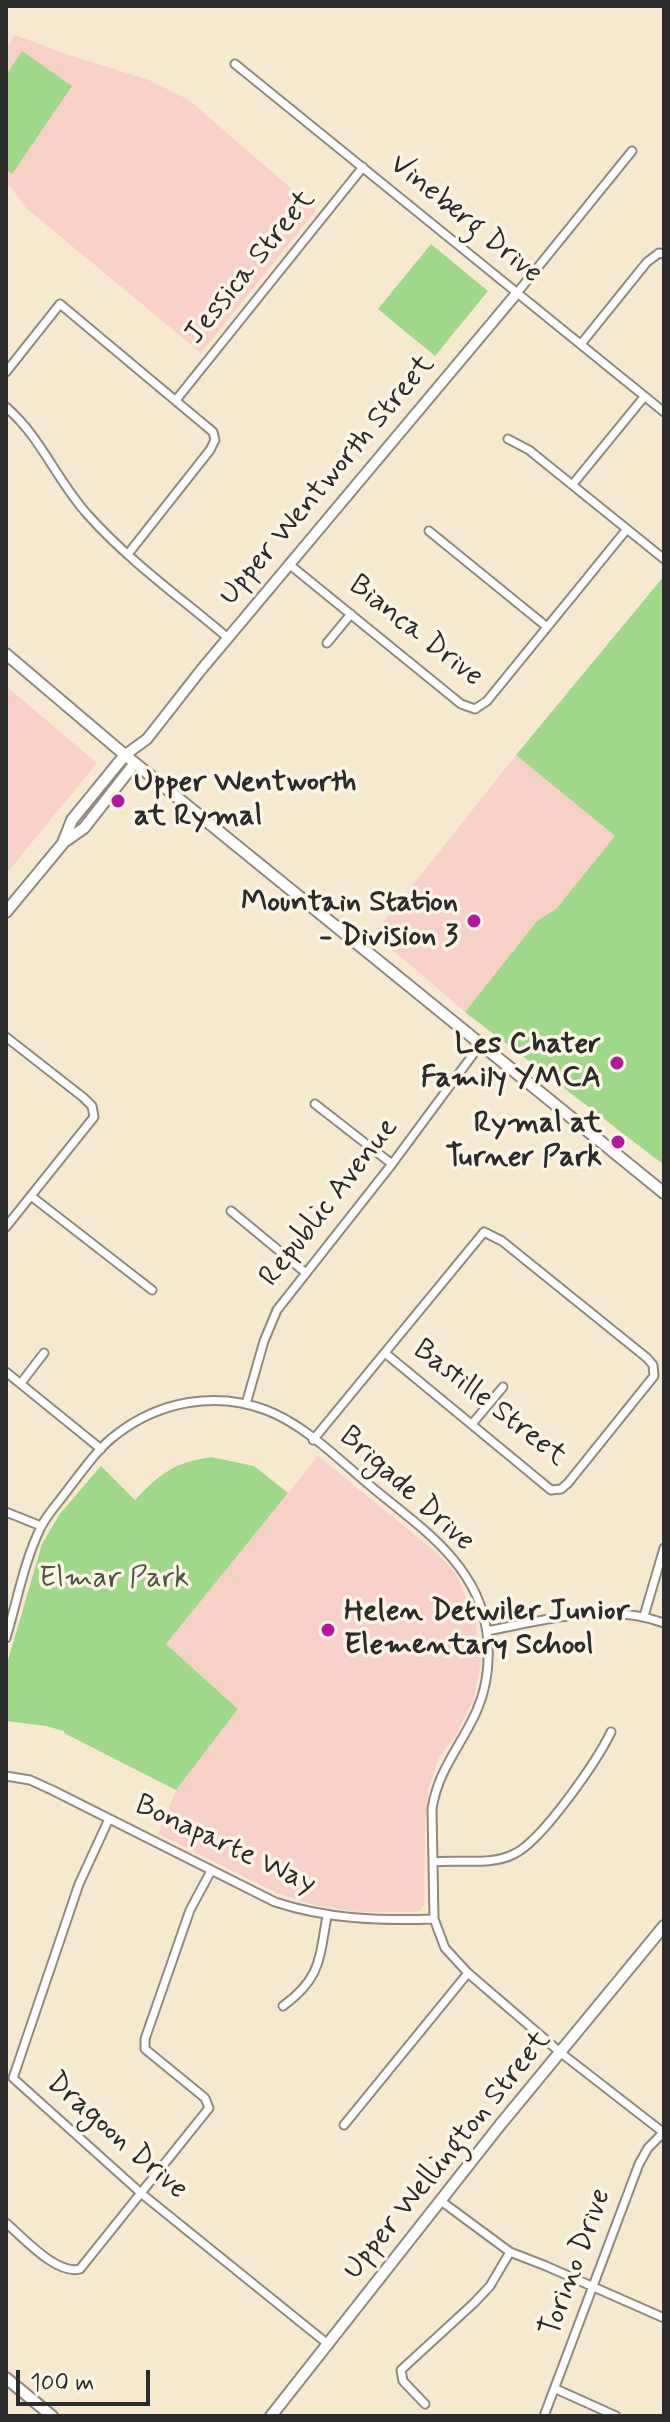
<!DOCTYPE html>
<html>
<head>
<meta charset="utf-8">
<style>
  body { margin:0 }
  #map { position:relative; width:670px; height:2422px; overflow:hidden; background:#f6e9d0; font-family:Mynerve,sans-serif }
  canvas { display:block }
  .frame { position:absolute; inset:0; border:8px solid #2b2b2b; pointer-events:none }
  .scale { position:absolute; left:16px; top:2370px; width:134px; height:36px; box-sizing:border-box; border:4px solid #2b2b2b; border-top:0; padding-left:10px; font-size:24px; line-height:28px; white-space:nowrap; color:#2b2b2b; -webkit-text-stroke:6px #fcf5e5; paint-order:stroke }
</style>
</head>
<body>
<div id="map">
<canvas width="670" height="2422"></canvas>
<div class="frame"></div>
<div class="scale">100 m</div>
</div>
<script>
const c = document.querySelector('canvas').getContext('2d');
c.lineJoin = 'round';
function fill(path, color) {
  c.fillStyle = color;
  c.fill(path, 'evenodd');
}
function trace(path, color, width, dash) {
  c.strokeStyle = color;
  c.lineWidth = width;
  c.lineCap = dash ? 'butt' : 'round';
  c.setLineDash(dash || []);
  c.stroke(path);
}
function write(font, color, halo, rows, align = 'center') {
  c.font = font + ' Mynerve,sans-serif';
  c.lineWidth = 7;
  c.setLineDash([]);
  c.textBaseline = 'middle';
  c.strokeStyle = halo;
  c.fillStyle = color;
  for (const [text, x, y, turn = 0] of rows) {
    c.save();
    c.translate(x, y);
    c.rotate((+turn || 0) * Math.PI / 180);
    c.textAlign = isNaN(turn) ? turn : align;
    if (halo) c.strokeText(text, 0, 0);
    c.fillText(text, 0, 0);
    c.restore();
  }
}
fill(new Path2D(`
  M15,35L69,55L149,80L189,100L316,210L201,353L26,208L6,181V49Z
  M6,686L97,763L6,874Z
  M516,755L616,836L556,909L537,921L465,1012L374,934Z
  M318,1456L437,1553L456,1574L476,1621L481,1662L477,1683L473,1701L457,1733L439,1757L429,1787L425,1820L424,1905L420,1911L412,1912H358L314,1905L277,1893L158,1834L176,1790L238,1709L166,1644Z`), '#f7d1c8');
fill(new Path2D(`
  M22,51L72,86L12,174L6,170V75Z
  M431,244L488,291L435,356L378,309Z
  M664,576V1165L465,1012L537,921L556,909L615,836L516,755Z
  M211,1457L254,1466L288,1493L166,1644L238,1709L176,1790L64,1733V1731L46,1726L6,1721V1667L42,1544L59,1515L101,1466L135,1500C161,1473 173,1463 211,1457Z`), '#a0d88a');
const minor = new Path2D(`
  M235,64L664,412
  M517,293L632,151
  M581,344L647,262L659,253L664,254
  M6,372L60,304L213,432L215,440L210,450L128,554
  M176,400L363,167
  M6,407C41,437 57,481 88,515C129,561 181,598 228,638
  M508,439L529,450L664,559
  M573,484L644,397
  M429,531L547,627
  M290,565L461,704L475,709L487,701L627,529
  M327,643L351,614
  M6,1037L84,1098L92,1106L94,1117L6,1227
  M315,1104L392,1164
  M31,1196L152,1290
  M231,1211L306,1273
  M6,1372L101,1449
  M21,1383L44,1353
  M246,1404L264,1341L277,1310L392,1164L480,1045
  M472,1424L503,1387
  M313,1440L484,1232L502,1241L647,1358L653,1365L654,1376L568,1483L561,1489L551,1490L385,1353
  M6,1512L41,1526
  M644,1616L664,1548
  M487,1631C545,1620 606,1602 664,1623
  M6,1638C17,1602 24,1561 41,1527C47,1514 60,1501 69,1488C84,1469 98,1448 117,1434C160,1401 216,1391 266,1410C308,1426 344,1465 379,1493C426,1531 479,1568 487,1633C490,1659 487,1687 477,1710C462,1745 438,1769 432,1809L434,1919L445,1948L468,1973L561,2053L664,2133
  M6,1776L30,1780L52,1790L275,1902C327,1919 379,1921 434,1919
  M109,1819L79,1884L13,2078L142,2194L329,2345
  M433,1862C458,1859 491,1866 514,1854C542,1841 597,1761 611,1732
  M283,2006C321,1978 319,1960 327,1916
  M344,2125L468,1973
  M441,2201L510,2252L546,2266L664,2318
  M6,2223C24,2238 56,2275 80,2269L209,2108L205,2098L145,2049V2039L190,1910L211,1871
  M556,2389L616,2416
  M425,2404L403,2381L401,2370L474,2303L490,2286L510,2252
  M544,2416L639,2164L648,2148L664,2132`);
const tertiary = new Path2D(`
  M125,755L147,739L201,670L517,293`);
const secondary = new Path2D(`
  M6,654L125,755L664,1193
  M64,840L72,820L125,755
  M6,912L64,842L84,828L135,763
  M6,2378L52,2416
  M271,2416L500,2125L664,1926`);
trace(minor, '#908a7e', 11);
trace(tertiary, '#908a7e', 13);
trace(secondary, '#908a7e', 14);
trace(minor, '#fff', 7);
trace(tertiary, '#fff', 9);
trace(secondary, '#fff', 10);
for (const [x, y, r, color] of [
  [118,801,8,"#b5179e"],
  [474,921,8,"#b5179e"],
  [617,1063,8,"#b5179e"],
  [618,1142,8,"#b5179e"],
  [328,1630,8,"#b5179e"]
]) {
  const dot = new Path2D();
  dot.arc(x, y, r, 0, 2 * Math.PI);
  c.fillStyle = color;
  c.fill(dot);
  trace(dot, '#fcf5e5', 3);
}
write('30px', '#2b2b2b', '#fcf5e5', [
  ["Vineberg Drive",465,220,39],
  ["Jessica Street",251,268,-51],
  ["Upper Wentworth Street",328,481,-50],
  ["Bianca Drive",415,632,38],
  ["Republic Avenue",330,1203,-52],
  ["Bastille Street",489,1404,38],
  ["Brigade Drive",406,1490,42],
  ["Bonaparte Way",225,1846,25],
  ["Dragoon Drive",116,2137,41],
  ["Upper Wellington Street",448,2156,-51],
  ["Torino Drive",577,2263,-70]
]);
write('bold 30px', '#2b2b2b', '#fcf5e5', [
  ["Upper Wentworth",134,784,"left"],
  ["at Rymal",134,818,"left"],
  ["Mountain Station",458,904],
  ["- Division 3",458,938],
  ["Les Chater",601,1046],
  ["Family YMCA",601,1080],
  ["Rymal at",602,1125],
  ["Turner Park",602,1159],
  ["Helen Detwiler Junior",344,1613,"left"],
  ["Elementary School",344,1647,"left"]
], 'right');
write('30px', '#485643', '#fcf5e5', [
  ["Elmar Park",114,1580]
]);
</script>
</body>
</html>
